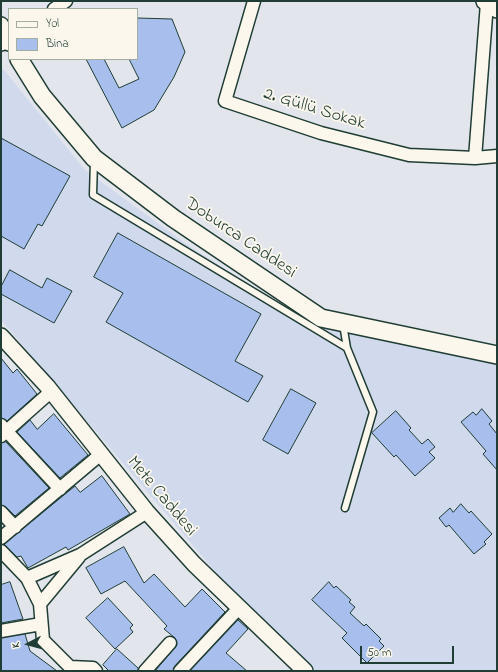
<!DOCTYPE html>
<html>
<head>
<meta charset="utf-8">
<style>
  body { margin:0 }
  #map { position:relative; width:498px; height:672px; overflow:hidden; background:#e2e6ec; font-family:"Indie Flower",sans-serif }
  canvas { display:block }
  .frame { position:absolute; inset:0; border:2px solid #1f3d34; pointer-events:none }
  .legend { position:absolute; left:8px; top:8px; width:130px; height:52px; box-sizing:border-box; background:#fbf7ec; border:1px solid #a3ada2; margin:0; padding:5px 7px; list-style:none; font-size:12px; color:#1f3d34 }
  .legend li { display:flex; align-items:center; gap:8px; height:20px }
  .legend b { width:20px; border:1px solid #a3ada2 }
  .north { position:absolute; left:8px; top:624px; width:40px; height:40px; -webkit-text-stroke:3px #fbf7ec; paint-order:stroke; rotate:264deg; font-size:11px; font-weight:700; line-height:16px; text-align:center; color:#1f3d34 }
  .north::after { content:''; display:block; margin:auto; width:14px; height:18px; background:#1f3d34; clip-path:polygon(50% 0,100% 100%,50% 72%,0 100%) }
  .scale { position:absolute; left:360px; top:646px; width:94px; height:18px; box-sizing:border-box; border:2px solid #1f3d34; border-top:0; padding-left:5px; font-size:12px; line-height:14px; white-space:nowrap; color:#1f3d34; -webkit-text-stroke:3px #fbf7ec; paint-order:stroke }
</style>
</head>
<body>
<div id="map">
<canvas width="498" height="672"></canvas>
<div class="frame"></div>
<ul class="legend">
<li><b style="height:5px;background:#fbf7ec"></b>Yol</li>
<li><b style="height:11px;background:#a8bfed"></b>Bina</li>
</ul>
<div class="north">K</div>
<div class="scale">50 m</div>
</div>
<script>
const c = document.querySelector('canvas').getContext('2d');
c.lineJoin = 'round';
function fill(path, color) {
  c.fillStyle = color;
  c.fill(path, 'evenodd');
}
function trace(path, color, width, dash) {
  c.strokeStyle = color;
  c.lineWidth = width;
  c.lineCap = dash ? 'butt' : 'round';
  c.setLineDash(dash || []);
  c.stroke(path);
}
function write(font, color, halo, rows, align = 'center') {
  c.font = font + ' "Indie Flower",sans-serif';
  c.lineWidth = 3.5;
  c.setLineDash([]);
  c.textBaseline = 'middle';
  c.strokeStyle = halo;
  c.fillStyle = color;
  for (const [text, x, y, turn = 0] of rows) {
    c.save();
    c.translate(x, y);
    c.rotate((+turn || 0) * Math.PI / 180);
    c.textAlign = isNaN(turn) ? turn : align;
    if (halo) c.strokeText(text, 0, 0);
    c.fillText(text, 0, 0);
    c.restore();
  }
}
fill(new Path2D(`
  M1,70H4L85,170L192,248L314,325L497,364V671H315L247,609L1,320Z`), '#d1daec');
const building = new Path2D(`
  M137,18L172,19L185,52L174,77L154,110L122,128L86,59H104L119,88L139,79L129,59H137Z
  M1,138L70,176L42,226L38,224L24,249L1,236Z
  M118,233L261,314L235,361L263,376L248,402L106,322L123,293L94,277Z
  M10,270L42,288L47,278L72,291L54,323L1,294V287Z
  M1,358L13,373L17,369L37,394L7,421L1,418Z
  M291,389L316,403L288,454L263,440Z
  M482,409L492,421L489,424L497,434V470L483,454L486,451L461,422L473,412L476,415Z
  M396,411L411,428L409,430L422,444L428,439L435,447L429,452L435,458L415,476L396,455L394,457L372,433Z
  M54,414L88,455L60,478L17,432L30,420L37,429Z
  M6,442L49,488L15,516L6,507L1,505V443Z
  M102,476L130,514L68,550L66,547L28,568L21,556L17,557L4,544L75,486L80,492Z
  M461,504L469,513L471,511L492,534L484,542L486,544L474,554L449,525L446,527L439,518L450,508L453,512Z
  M124,547L144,583L154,574L185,607L202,589L225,612L175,666L173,671H155L177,645L175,638L164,629L167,626L125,581L101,594L86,568Z
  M10,582L23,619L1,623V585Z
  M329,582L334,588L336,586L351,600L349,602L355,607L350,613L364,626L366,624L381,639L379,641L384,646L367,663L342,638L347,633L312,600Z
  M108,598L133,625L130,628L133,632L115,649L86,618Z
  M238,620L248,629L226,653L247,671H190Z
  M25,634L30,651L57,671H1V638Z
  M117,649L138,668V671H109L103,665Z`);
fill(building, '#a8bfed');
trace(building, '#1f3d34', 1);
const service = new Path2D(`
  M94,161L93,195L347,348
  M343,324L347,348L373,412L345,508`);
const minor = new Path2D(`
  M254,1L225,101L321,133L409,155L475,158L497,156
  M54,9L66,1
  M475,158L487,3
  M1,425L60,489
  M1,436L46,396
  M1,512L15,527
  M1,538L101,454
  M1,551L27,578L40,604L43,640L70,667L93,668L96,671
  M27,578L80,555L147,512
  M40,604L79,557
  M1,631L41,624
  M145,671L170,643
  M180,671L239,608`);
const tertiary = new Path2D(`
  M1,25L7,39
  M1,336L47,386L147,512L194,564L305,671`);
const secondary = new Path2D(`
  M485,1L497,9
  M1,42L7,39L9,42
  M19,59L42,96L94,158L173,218L321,318L497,355`);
trace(service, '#1f3d34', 9);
trace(minor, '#1f3d34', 15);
trace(tertiary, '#1f3d34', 18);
trace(secondary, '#1f3d34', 20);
trace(service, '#fbf7ec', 6);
trace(minor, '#fbf7ec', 12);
trace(tertiary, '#fbf7ec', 15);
trace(secondary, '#fbf7ec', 17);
write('18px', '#1f3d34', '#fbf7ec', [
  ["2. Güllü Sokak",314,110,17],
  ["Doburca Caddesi",240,239,34],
  ["Mete Caddesi",161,497,50]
]);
</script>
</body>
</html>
